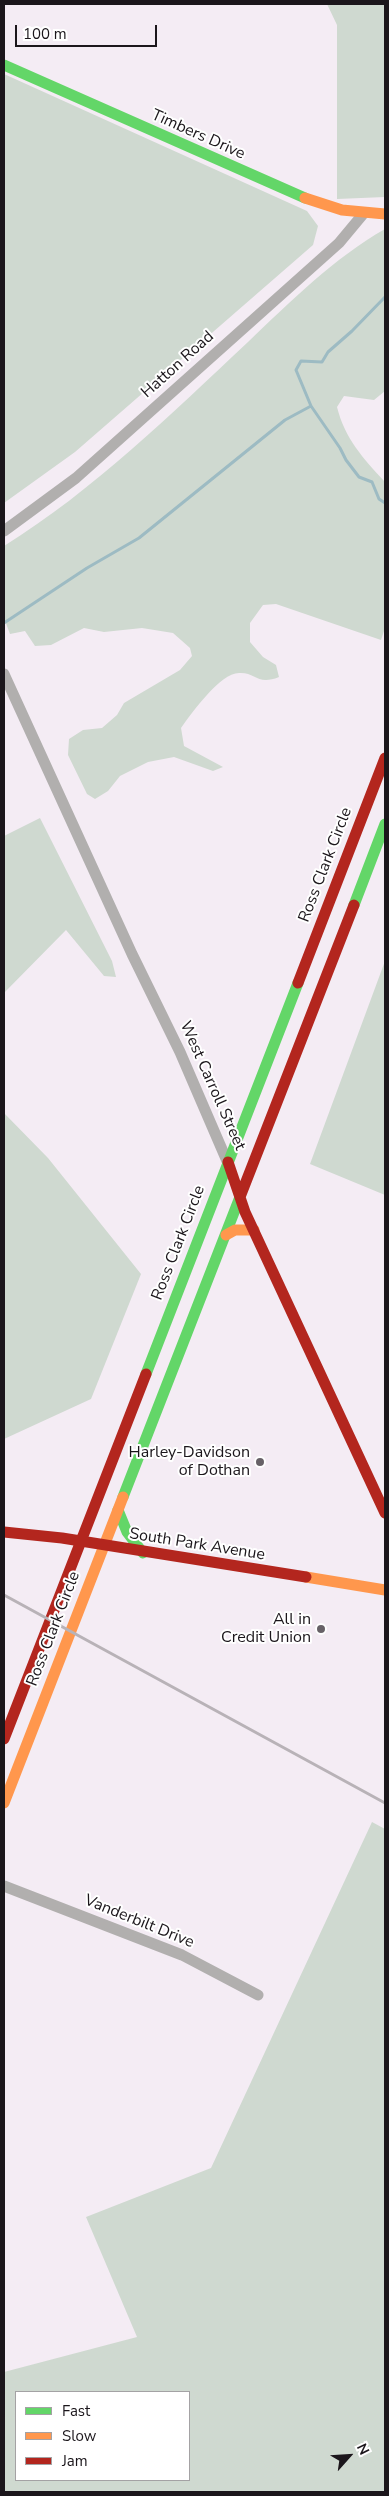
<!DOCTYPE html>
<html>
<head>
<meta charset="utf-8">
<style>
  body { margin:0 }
  #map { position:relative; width:389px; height:2496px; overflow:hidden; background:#f4ecf4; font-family:"Nunito Sans",sans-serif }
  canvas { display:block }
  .frame { position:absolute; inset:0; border:5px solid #1b161b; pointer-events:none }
  .legend { position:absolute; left:15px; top:2391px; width:175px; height:90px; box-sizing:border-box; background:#fff; border:1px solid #a4a2a4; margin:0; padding:6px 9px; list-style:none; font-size:15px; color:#1b161b }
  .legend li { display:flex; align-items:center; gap:10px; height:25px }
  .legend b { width:25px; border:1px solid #a4a2a4 }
  .north { position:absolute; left:324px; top:2431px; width:50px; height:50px; -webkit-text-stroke:4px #fff; paint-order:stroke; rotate:64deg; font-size:14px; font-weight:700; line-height:20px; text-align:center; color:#1b161b }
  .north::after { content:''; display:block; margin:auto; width:18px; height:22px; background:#1b161b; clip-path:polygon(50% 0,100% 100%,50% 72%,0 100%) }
  .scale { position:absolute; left:15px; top:25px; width:142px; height:22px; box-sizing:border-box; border:2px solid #1b161b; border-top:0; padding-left:6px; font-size:15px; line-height:18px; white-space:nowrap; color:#1b161b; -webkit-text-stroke:4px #fff; paint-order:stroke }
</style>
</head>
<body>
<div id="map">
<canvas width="389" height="2496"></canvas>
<div class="frame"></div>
<ul class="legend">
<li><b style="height:6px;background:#63d668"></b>Fast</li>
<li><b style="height:6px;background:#ff974d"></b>Slow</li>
<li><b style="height:6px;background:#b3261e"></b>Jam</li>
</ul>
<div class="north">N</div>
<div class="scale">100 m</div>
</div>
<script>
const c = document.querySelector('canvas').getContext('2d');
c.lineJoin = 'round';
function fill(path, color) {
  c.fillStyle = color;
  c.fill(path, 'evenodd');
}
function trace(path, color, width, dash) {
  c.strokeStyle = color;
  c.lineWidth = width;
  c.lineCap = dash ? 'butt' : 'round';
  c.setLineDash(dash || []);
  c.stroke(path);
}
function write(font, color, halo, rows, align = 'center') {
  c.font = font + ' "Nunito Sans",sans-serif';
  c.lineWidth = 4;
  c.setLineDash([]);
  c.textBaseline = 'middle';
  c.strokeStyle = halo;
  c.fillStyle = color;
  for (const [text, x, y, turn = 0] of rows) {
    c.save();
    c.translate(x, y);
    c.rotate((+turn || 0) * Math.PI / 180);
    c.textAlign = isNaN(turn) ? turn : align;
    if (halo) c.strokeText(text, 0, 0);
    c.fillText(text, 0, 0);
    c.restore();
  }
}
fill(new Path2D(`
  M327,4H385V197L337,199V25Z
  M4,74L307,211L318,226L313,245L75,452L4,503Z
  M385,229V391L374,400L344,396L337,407C345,439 363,458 385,482V628L381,640L276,604L263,605L250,623V642L263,657L276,665L279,677C257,686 256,672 239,673C220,673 192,713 181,728L184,746L223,767L213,771L174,757L148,762L120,776L108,791L95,799L87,794L68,755L69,739L83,730L102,728L117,715L124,703L180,670L192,656L190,648L173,633L142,628L104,632L84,628L51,645L35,646L25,631L10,634L4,618V546C94,490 171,414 248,342C291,301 334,258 385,229Z
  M40,818L112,961L116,977L104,976L66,930L4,993V836Z
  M385,961V1195L310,1164Z
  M4,1113L48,1158L141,1274L91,1399L4,1439Z
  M372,1822L385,1829V2492H4V2372L137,2337L86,2217L211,2168ZM189,2392V2480H16V2392Z`), '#cfd9d0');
trace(new Path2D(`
  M385,297L352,331L328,352L322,362L301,361L296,370L311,406L340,448L346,460L359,477L372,482L379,499L385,503
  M4,623L87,568L139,538L285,420L311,406`), '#9dbbc3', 3);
trace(new Path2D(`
  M4,531L76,478L339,243L364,213
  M4,674L132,954L180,1052L227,1161
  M4,1886L182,1955L258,1995`), '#b1afae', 11);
trace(new Path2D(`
  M4,65L305,198
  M354,905L385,824
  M146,1374L298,983
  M123,1497L240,1197
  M118,1510L127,1532L143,1553`), '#63d668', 11);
trace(new Path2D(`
  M305,198L342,210L385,214
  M226,1235L235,1230H254
  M306,1577L385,1590
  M4,1803L123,1497`), '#ff974d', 11);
trace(new Path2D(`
  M298,983L385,758
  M228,1162L245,1212L385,1513
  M240,1197L354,905
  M4,1532L62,1538L306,1577
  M4,1739L146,1374`), '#b3261e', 11);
trace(new Path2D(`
  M4,1595L385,1803`), '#b8b2b7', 3);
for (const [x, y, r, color] of [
  [260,1462,5,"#676167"],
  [321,1629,5,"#676167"]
]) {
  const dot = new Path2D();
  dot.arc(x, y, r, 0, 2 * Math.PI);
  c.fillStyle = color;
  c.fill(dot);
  trace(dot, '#fff', 2);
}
write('16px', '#1b161b', '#fff', [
  ["Timbers Drive",198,135,24],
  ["Hatton Road",178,365,-42],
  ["Ross Clark Circle",326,865,-69],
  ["West Carroll Street",212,1086,66],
  ["Ross Clark Circle",179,1243,-69],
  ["South Park Avenue",197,1545,9],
  ["Ross Clark Circle",54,1629,-69],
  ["Vanderbilt Drive",139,1922,22]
]);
write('16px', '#1b161b', '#fff', [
  ["Harley-Davidson",250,1453],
  ["of Dothan",250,1471],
  ["All in",311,1620],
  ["Credit Union",311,1638]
], 'right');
</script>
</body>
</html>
